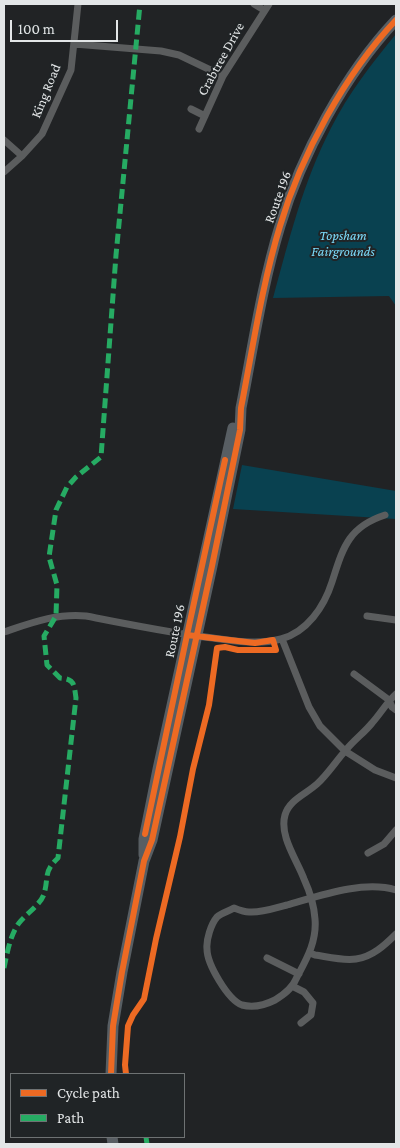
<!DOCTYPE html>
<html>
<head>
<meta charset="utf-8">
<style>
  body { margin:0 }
  #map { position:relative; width:400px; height:1148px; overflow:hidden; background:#212325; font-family:"Crimson Pro",serif }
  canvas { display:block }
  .frame { position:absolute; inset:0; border:5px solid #e3e6e7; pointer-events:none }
  .legend { position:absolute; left:10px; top:1073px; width:175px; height:65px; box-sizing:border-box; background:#202426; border:1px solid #6e7273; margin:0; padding:6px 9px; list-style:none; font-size:15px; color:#e3e6e7 }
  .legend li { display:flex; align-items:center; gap:10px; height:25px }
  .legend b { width:25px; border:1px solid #6e7273 }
  .scale { position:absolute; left:10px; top:20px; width:108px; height:22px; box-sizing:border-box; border:2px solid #e3e6e7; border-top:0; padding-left:6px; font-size:15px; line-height:18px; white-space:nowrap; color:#e3e6e7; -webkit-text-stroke:4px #202426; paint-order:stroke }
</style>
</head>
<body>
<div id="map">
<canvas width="400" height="1148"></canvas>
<div class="frame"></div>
<ul class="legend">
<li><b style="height:6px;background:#ed6a23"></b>Cycle path</li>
<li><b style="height:6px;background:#26ab63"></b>Path</li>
</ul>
<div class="scale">100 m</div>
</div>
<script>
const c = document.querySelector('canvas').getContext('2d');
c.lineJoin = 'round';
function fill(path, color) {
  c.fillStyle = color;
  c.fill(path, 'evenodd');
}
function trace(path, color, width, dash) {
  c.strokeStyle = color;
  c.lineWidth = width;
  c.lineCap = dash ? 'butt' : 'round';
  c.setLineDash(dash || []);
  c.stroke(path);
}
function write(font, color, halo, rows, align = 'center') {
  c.font = font + ' "Crimson Pro",serif';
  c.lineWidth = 4;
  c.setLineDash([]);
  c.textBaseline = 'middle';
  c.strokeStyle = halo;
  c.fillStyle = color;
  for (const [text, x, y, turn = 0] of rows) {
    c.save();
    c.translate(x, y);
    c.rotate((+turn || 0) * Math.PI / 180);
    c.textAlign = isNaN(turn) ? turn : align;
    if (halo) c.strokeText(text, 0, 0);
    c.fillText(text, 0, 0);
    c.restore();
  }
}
fill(new Path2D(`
  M396,34V306L389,296L273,298C289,240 303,182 331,128C348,94 372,63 396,34Z
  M242,465L396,491V519L233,509Z`), '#094150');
trace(new Path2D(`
  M254,4L264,10
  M74,44L161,51L179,55L223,76
  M191,109L205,116
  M199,129L223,76L269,4
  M4,140L22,156
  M4,172L22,156L42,134L71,70L78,4
  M367,616L396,620
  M4,632C31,623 57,613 86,616C128,624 170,633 213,638C236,641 258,645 281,639C307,632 324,607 332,582C343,548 348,527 385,515
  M282,639L309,707L320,726L345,751L375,770L396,778
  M354,674L389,700L392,707L396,710
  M396,694C387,702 381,713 372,723C365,732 354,740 346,750C336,761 328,774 317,784C306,794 289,800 285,815C279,836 297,860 304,879C310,892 314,905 315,919C317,942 306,960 296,979C292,989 283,995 275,1000C265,1005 253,1008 242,1005C228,1000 207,964 207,949C206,940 211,924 217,917C221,913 229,911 234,908C239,910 244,912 249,912C262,913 275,908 287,905C319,896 363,880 396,890
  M368,853L384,844L396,830
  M310,953L315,955C328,957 343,961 356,959C372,957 385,945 396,934
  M267,958L299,974
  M292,986L304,992L313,1003L311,1015L301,1023`), '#5b5d5e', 7);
trace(new Path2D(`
  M144,855V839L158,769L233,428
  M111,1074L113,1026L122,972L144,861L152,840L212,566L240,430L241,408C253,347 262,285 280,226C301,155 345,74 396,20
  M112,1137L113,1144`), '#585e63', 11);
trace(new Path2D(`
  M4,968C7,954 10,935 19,923C26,914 41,904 44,894C49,877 43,872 58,858L76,698C74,685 75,679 60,678L47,665L44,636L56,616L57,585L49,557L56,510L67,487L76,477L101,457L116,255L140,4
  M146,1137L147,1144`), '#26ab63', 5, [10, 5]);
trace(new Path2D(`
  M145,834L187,635L225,460
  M111,1074L113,1026L122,972L144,861L152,840L212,566L240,430L241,408C253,347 262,285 280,226C301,155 345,74 396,20
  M126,1074L125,1065L128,1026L133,1015L144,999L156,939L180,837L193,769L209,705L217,648L225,647L238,650H276L273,640L255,643L187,635`), '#ed6a23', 6);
write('14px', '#e3e6e7', '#202426', [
  ["Crabtree Drive",221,59,-61],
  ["King Road",46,91,-68],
  ["Route 196",278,197,-70],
  ["Route 196",175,631,-78]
]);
write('italic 14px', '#7cdcfb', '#202426', [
  ["Topsham",343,236],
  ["Fairgrounds",343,252]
]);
</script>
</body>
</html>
